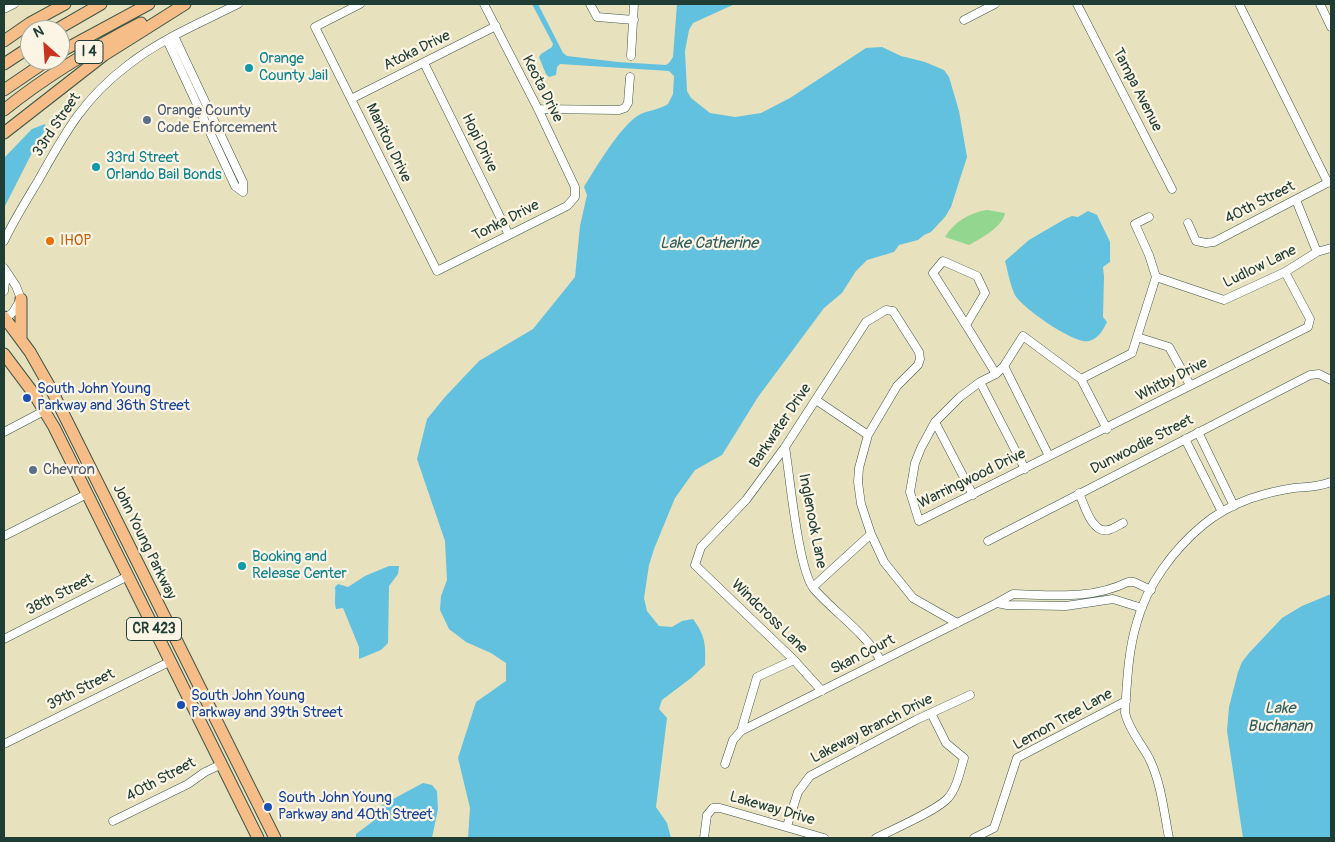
<!DOCTYPE html>
<html>
<head>
<meta charset="utf-8">
<style>
  body { margin:0 }
  #map { position:relative; width:1335px; height:842px; overflow:hidden; background:#e8e1bd; font-family:Pangolin,sans-serif }
  canvas { display:block }
  .frame { position:absolute; inset:0; border:5px solid #1f3d34; pointer-events:none }
  .north { position:absolute; left:20px; top:20px; width:50px; height:50px; box-sizing:border-box; background:#fcf5e5; border:1px solid #a4ab9e; border-radius:50%; rotate:334deg; font-size:14px; font-weight:700; line-height:20px; text-align:center; color:#1f3d34 }
  .north::after { content:''; display:block; margin:auto; width:18px; height:22px; background:#c8321e; clip-path:polygon(50% 0,100% 100%,50% 72%,0 100%) }
</style>
</head>
<body>
<div id="map">
<canvas width="1335" height="842"></canvas>
<div class="frame"></div>
<div class="north">N</div>
</div>
<script>
const c = document.querySelector('canvas').getContext('2d');
c.lineJoin = 'round';
function fill(path, color) {
  c.fillStyle = color;
  c.fill(path, 'evenodd');
}
function trace(path, color, width, dash) {
  c.strokeStyle = color;
  c.lineWidth = width;
  c.lineCap = dash ? 'butt' : 'round';
  c.setLineDash(dash || []);
  c.stroke(path);
}
function write(font, color, halo, rows, align = 'center') {
  c.font = font + ' Pangolin,sans-serif';
  c.lineWidth = 4.5;
  c.setLineDash([]);
  c.textBaseline = 'middle';
  c.strokeStyle = halo;
  c.fillStyle = color;
  for (const [text, x, y, turn = 0] of rows) {
    c.save();
    c.translate(x, y);
    c.rotate((+turn || 0) * Math.PI / 180);
    c.textAlign = isNaN(turn) ? turn : align;
    if (halo) c.strokeText(text, 0, 0);
    c.fillText(text, 0, 0);
    c.restore();
  }
}
fill(new Path2D(`
  M987,210L1005,213C1002,228 981,238 969,245L945,237C955,221 969,213 987,210Z`), '#92d68f');
fill(new Path2D(`
  M532,4H538L563,53L567,56L618,62L666,65L669,63L673,57L677,4H735L693,23L689,30L685,51L687,91L691,98L710,113L735,117L761,113L790,98L866,48L882,47L901,56L925,62L944,70L949,77L959,111L967,157L951,207L945,217L931,232L924,235L918,240L899,245L894,252L867,260L856,271L842,293L824,308L758,397L722,455L695,470L675,498L654,549L649,565L644,598L647,611L659,626L672,627L682,621L693,619C705,635 706,645 705,665L691,678L662,700L659,709L667,718L656,807L667,823L671,838H468L470,808L458,758L476,702L506,681V663L491,653L466,642L449,629L440,610L441,596L447,580L445,541L417,459L427,419L445,397L479,361L533,329L575,277L580,226L587,195L584,187C595,169 621,125 639,115C648,110 659,110 668,104L673,94L674,76L669,71L560,64L557,67L556,75L549,77L546,74L539,57L541,54L552,47L553,44Z
  M45,124L46,129L38,141L4,208V158L32,129Z
  M1088,211L1097,215L1110,242V262L1103,267L1104,277L1103,317L1107,322C1103,330 1099,338 1089,341C1075,345 1021,307 1015,295C1010,285 1008,272 1005,261L1029,240L1065,219L1072,216L1078,217Z
  M389,566H399L398,574L389,586L388,643L381,650L359,659V647L343,608L336,609C334,603 336,594 335,587L338,584L348,587L365,576Z
  M1331,594V838H1243L1227,731L1229,707L1238,672L1242,662L1249,653L1282,618L1302,606Z
  M423,783L432,785L437,791L438,809L432,838H356V834L372,822L382,805Z`), '#61c1df');
const minor = new Path2D(`
  M360,4L315,27L437,271L567,206L575,197V187L538,109L484,4
  M590,4L597,17L634,20
  M1077,4L1172,189
  M1239,4L1328,183
  M1320,4L1331,27
  M4,9L14,4
  M964,20L995,4
  M174,36L243,182V192
  M167,40L235,186L243,192
  M631,56L634,4
  M424,63L509,235
  M351,99L496,26
  M538,109L619,110L625,108L628,103L630,77
  M1296,200L1317,252
  M1188,223L1196,241L1206,243L1214,242L1331,181
  M4,241C14,220 26,201 38,181C65,133 83,99 128,65C161,39 200,23 238,4
  M943,261L977,276L985,293L966,325L933,273Z
  M4,268L16,286L21,299L13,312L4,320
  M1156,277L1224,300L1285,272L1317,252L1331,248
  M4,291L6,273
  M966,325L996,374
  M1137,337L1156,277L1149,255L1135,224L1149,217
  M1004,366L1049,456
  M1081,379L1132,353L1137,337L1169,347L1190,385
  M980,382L1025,469
  M816,400L868,435
  M935,422L973,495
  M1107,429L1081,379L1023,336L1004,366L996,374L980,382L960,397L935,422L921,448L915,463L910,492L919,521L1308,327L1310,319L1285,272
  M4,432L44,411
  M1198,432L1234,506
  M1185,439L1222,512
  M785,447C790,476 798,570 814,589C836,614 864,631 881,661
  M1079,493C1084,504 1092,534 1108,530C1113,529 1119,525 1123,523
  M4,536L87,494
  M988,541L1310,375L1319,374L1331,380
  M813,587L871,534
  M997,603L1007,605L1066,606L1113,599L1142,608
  M4,639L128,576
  M822,691L794,660L695,565L701,547L746,500L785,447L866,322L886,310L893,311L919,352L920,359L918,365L897,386L868,435L859,468L858,482L861,504L871,534L884,562L913,598L957,623
  M741,731L757,677L794,660
  M4,744L171,661
  M725,764L733,740L741,731L997,603L1013,594C1053,595 1091,600 1128,582H1134L1151,590
  M113,821L188,784L205,772L222,764
  M787,826L798,792L810,776L916,720L970,695
  M704,838L707,815L713,808H720L824,838
  M876,838C892,830 938,810 948,798C957,788 960,771 964,758L946,743L931,713
  M974,838L994,828L1017,758L1126,701
  M1169,838C1164,812 1161,782 1149,758C1141,743 1129,730 1125,713C1127,682 1128,651 1137,622C1147,585 1174,549 1203,525C1216,514 1233,505 1249,499C1264,494 1279,490 1294,488C1307,487 1319,487 1331,482`);
const highway = new Path2D(`
  M56,30L101,4
  M4,41L30,23L65,4
  M60,52L149,4
  M4,64L30,47
  M4,90L48,60
  M4,110C46,76 93,48 141,23
  M4,133L104,55L185,4
  M4,317L30,352L51,389L275,838
  M21,339V299
  M4,354L34,394L54,427L258,838`);
trace(minor, '#3d5649', 9);
trace(highway, '#3d5649', 13);
trace(minor, '#fff', 8);
trace(highway, '#f7bd88', 11);
for (const [x, y, r, color] of [
  [249,68,5,"#0f9aa8"],
  [147,120,5,"#5c6f8a"],
  [96,167,5,"#0f9aa8"],
  [50,241,5,"#e8710a"],
  [27,398,5,"#1a4fb4"],
  [33,470,5,"#5c6f8a"],
  [242,566,5,"#0f9aa8"],
  [181,705,5,"#1a4fb4"],
  [268,807,5,"#1a4fb4"]
]) {
  const dot = new Path2D();
  dot.arc(x, y, r, 0, 2 * Math.PI);
  c.fillStyle = color;
  c.fill(dot);
  trace(dot, '#fcf5e5', 2);
}
for (const [x, y, w] of [
  [89,52,28],
  [154,629,55]
]) {
  const box = new Path2D();
  box.roundRect(x - w / 2, y - 11.5, w, 23, 4);
  c.fillStyle = '#fcf5e5';
  c.fill(box);
  trace(box, '#1f3d34', 1);
}
write('bold 14px', '#1f3d34', null, [
  ["I 4",89,52],
  ["CR 423",154,629]
]);
write('15px', '#1f3d34', '#fcf5e5', [
  ["Atoka Drive",417,51,-26],
  ["Keota Drive",542,89,63],
  ["Tampa Avenue",1137,90,63],
  ["33rd Street",57,125,-56],
  ["Manitou Drive",388,143,64],
  ["Hopi Drive",479,143,64],
  ["40th Street",1260,203,-27],
  ["Tonka Drive",506,221,-27],
  ["Ludlow Lane",1260,267,-26],
  ["Whitby Drive",1172,380,-27],
  ["Barkwater Drive",781,426,-56],
  ["Dunwoodie Street",1142,445,-27],
  ["Warringwood Drive",972,479,-26],
  ["Inglenook Lane",812,521,79],
  ["John Young Parkway",144,542,64],
  ["38th Street",60,595,-27],
  ["Windcross Lane",769,617,44],
  ["Skan Court",863,655,-27],
  ["39th Street",81,690,-27],
  ["Lemon Tree Lane",1063,720,-29],
  ["Lakeway Branch Drive",872,729,-27],
  ["40th Street",161,780,-28],
  ["Lakeway Drive",772,809,16]
]);
write('15px', '#0d838f', '#fcf5e5', [
  ["Orange",259,59],
  ["County Jail",259,76],
  ["33rd Street",106,158],
  ["Orlando Bail Bonds",106,175],
  ["Booking and",252,557],
  ["Release Center",252,574]
], 'left');
write('15px', '#4e5e75', '#fcf5e5', [
  ["Orange County",157,111],
  ["Code Enforcement",157,128],
  ["Chevron",43,470]
], 'left');
write('15px', '#c56008', '#fcf5e5', [
  ["IHOP",60,241]
], 'left');
write('15px', '#164399', '#fcf5e5', [
  ["South John Young",37,389],
  ["Parkway and 36th Street",37,406],
  ["South John Young",191,696],
  ["Parkway and 39th Street",191,713],
  ["South John Young",278,798],
  ["Parkway and 40th Street",278,815]
], 'left');
write('italic 16px', '#305e5f', '#fcf5e5', [
  ["Lake Catherine",709,244],
  ["Lake",1280,709],
  ["Buchanan",1280,727]
]);
</script>
</body>
</html>
